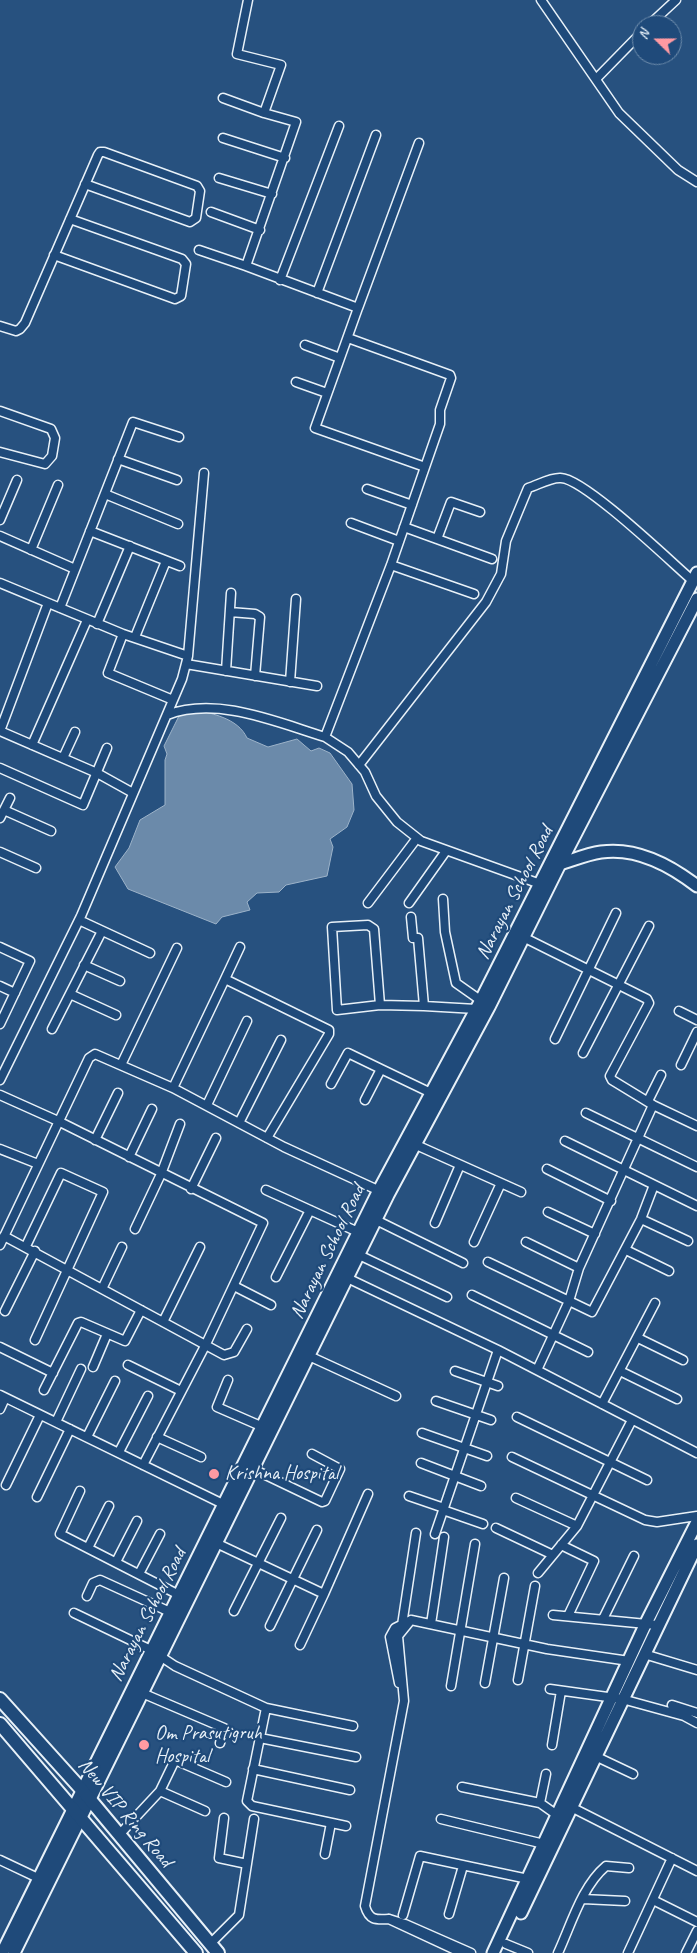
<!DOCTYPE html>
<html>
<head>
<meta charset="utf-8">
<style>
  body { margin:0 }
  #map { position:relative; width:697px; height:1953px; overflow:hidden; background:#27517f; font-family:Caveat,sans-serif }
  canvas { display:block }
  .north { position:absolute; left:632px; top:15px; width:50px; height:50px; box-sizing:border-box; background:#1f4a7a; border:1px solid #6f8dac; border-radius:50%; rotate:292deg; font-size:14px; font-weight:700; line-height:20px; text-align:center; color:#e8f1f8 }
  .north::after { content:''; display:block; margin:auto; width:18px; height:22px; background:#ff9aa2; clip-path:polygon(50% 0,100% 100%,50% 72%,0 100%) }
</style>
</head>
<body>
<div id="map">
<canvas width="697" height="1953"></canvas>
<div class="north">N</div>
</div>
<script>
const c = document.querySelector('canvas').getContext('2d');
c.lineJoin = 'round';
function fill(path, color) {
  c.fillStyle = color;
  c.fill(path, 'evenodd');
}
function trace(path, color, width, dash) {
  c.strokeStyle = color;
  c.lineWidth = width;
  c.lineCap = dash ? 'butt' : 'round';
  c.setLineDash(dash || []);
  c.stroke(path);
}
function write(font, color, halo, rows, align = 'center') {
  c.font = font + ' Caveat,sans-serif';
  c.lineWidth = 4.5;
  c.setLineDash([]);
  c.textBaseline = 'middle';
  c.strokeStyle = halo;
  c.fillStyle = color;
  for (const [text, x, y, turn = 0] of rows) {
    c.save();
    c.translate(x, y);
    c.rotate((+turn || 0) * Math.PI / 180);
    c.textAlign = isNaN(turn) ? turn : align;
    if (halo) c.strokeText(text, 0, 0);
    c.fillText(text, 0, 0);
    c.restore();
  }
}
const water = new Path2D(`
  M191,709C211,713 238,718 247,738L268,747L297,739L311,751L319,748L330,753L352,784L354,810L347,827L330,839L333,847L327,876L286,885L279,892L257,893L247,902L250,910L222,917L216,924L128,889L115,867L129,848L140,820L165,805V760L167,754L164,746L180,714Z`);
fill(water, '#6b8aaa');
trace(water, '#9db3c9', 1);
const street = new Path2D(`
  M248,0L237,54L281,65L264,113L296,122L246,266L358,308L419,143
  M541,0L619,113L678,170L697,182
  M649,25L676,0
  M596,79L642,32
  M223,98L264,113
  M223,138L285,158
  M219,178L272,194
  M211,212L260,230
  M199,250L246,266
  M54,255L175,299L181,296L186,264L182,259L70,219
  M280,280L339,126
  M317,293L376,135
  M358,308L315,428L425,467
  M0,326L16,331L20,329L25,323L98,155L100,152H104L197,186L200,191L196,218L190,222L85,184
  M348,338L450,375L451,378L440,410V424L391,565L325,737L348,752L365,772L376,796L397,822L421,841L543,885
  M305,345L340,358
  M296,382L327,393
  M0,411L51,429L55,438L52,456L45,464L0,452
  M118,459L177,480
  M367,489L412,505
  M105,494L178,524
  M0,520L17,480
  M351,523L399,541
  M404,527L492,559
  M90,531L180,566
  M0,536L75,569
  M437,539L451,502L480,512
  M31,550L58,485
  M391,565L474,594
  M0,583L123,634L188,656L182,679L81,916L0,1080
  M60,608L133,422L179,437
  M230,612L255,614L260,617L255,676
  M97,624L130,546
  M123,634L108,673L173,700
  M135,637L166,561
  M188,656L204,473
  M186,664L317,686
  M226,671L231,593
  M290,682L296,599
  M167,715C217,696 276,722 325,737
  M0,731L97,773L133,793
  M0,731L48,603
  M32,745L87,620
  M63,758L75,732
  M359,765L486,602L501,574L506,541L528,488C538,485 551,477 561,478C585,479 671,562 693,581
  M0,768L83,805L107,748
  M4,810L51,831
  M0,818L10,798
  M0,852L36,868
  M443,899L445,932L456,983L483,1002
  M368,903L417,838
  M409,903L446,851
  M411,917L413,938H418L424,1006L476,1009
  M79,920L150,953
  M523,937L647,999L649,1003L610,1076L612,1080L653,1105L579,1268L569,1301L537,1370
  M0,947L30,961L0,1024
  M84,965L120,981
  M225,979L240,947
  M0,986L15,993
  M70,994L116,1015
  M380,1005L337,1010L332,927L368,925L374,929L380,1005L424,1006
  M679,1011L697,1020
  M52,1029L102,931
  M555,1039L616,913
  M583,1053L649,926
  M121,1065L177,948
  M681,1065L697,1032
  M381,1069L431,1093
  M331,1084L348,1053L381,1069L365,1100
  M173,1088L225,979L329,1030V1034L267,1138
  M0,1095L58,1121L263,1223L206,1344L143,1465
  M648,1101L661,1075
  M207,1105L247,1021
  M653,1105L697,1126
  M586,1113L697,1167
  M239,1123L281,1040
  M95,1140L118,1093
  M565,1141L697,1206
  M414,1144L521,1192
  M0,1149L38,1164
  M129,1157L152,1109
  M547,1169L611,1201
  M191,1189L216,1138
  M266,1190L358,1232
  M548,1212L595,1234
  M641,1219L688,1241
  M376,1220L463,1263
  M435,1223L460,1165
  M135,1229L161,1174L180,1124
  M4,1236L224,1355L234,1352L247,1329
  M474,1242L501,1183
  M526,1242L579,1268
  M0,1245L89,1058L95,1054L173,1088L284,1147L382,1192
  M26,1246L61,1173L103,1192L35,1340
  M626,1250L669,1271
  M359,1255L447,1297
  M488,1262L592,1312L641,1219L654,1185
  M343,1276L498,1350L697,1453
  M276,1277L310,1210
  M234,1286L271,1305
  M102,1289L122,1247
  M472,1295L588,1352
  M5,1311L35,1251
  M163,1322L200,1247
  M638,1338L683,1360
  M0,1347L53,1373
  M309,1356L396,1396
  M128,1365L181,1391
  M93,1367L107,1334
  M455,1371L498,1386
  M620,1371L677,1399
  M228,1380L217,1407L263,1427
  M44,1390L78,1323L81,1322L125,1341L141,1310
  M0,1395L227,1506
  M436,1401L491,1420
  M602,1404L655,1303
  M0,1409L5,1398
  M517,1417L647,1480
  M56,1422L81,1369
  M422,1433L487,1456
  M87,1437L115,1381
  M157,1437L201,1457
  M119,1452L148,1396
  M512,1457L645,1520L657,1522L697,1516
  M421,1463L481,1486
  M253,1469L322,1502L325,1501L340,1469L312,1454
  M6,1485L40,1415
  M80,1491L60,1534L183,1597
  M409,1496L444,1508
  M37,1497L70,1429
  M516,1498L577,1526
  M443,1510L483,1524
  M496,1528L553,1555
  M435,1534L498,1350
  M216,1543L324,1594L300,1645
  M561,1545L594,1561L568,1616
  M88,1548L109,1506
  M116,1562L137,1521
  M538,1573L577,1526L632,1420
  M139,1574L160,1534
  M324,1594L368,1494
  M87,1596L93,1583L100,1580L170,1612
  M234,1611L281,1518
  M74,1613L151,1650L175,1666L266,1708L353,1726
  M553,1615L657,1625
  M603,1619L634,1556
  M431,1624L444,1537
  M402,1625L416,1533
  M270,1626L317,1530
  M644,1654L697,1670
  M518,1680L535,1586
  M399,1683L390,1637L395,1628L411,1620L547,1649L629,1661
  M485,1683L504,1578
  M451,1686L475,1544
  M550,1689L622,1699L684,1716L697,1723
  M142,1693L224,1728L220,1743
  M672,1705L697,1713
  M266,1708L247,1801L252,1806L346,1826
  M260,1738L356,1757
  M552,1745L561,1691
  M595,1756L633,1774
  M253,1769L350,1790
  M546,1774L540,1803L557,1815
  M462,1787L540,1803
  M160,1791L205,1811
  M567,1805L697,1871
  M224,1818L219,1858L247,1864
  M441,1819L544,1844
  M119,1835L160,1791L175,1760L226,1782
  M325,1854L331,1823
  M0,1860L38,1878
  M583,1899L625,1901
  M653,1900L697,1922
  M449,1914L463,1866
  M403,1915L420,1856L528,1879
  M389,1919C375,1920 369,1920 365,1906L404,1701L398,1636L411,1620
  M211,1943L239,1915L254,1819
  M506,1944L528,1953
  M462,1953L389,1919L405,1924L471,1953
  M558,1953C571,1925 582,1886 606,1866L629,1868
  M628,1953L672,1858
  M686,1953L697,1931`);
const secondary = new Path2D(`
  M560,864C573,860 587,854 601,852C636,847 670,865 697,886
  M521,1913L697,1545
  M2,1953L379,1190L481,1000L697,573
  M14,1953L388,1195L489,1007L560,864L697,599
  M493,1953L646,1623L697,1522`);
const primary = new Path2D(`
  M0,1699L82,1790L218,1953
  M0,1724L196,1953`);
trace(street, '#e8f1f8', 11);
trace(secondary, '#e8f1f8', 15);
trace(primary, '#e8f1f8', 16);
trace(street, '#1f4a7a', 8);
trace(secondary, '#1f4a7a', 11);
trace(primary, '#1f4a7a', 12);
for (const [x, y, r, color] of [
  [214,1474,6,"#ff9aa2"],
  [144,1745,6,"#ff9aa2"]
]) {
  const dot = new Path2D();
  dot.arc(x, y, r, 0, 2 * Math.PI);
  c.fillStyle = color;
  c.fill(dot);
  trace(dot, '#1f4a7a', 2);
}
write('20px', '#e8f1f8', '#1f4a7a', [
  ["Narayan School Road",515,893,-63],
  ["Narayan School Road",328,1252,-64],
  ["Narayan School Road",148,1615,-63],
  ["New VIP Ring Road",125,1813,50]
]);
write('20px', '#e8f1f8', '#1f4a7a', [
  ["Krishna Hospital",225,1474],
  ["Om Prasutigruh",155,1734],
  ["Hospital",155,1757]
], 'left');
</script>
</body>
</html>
